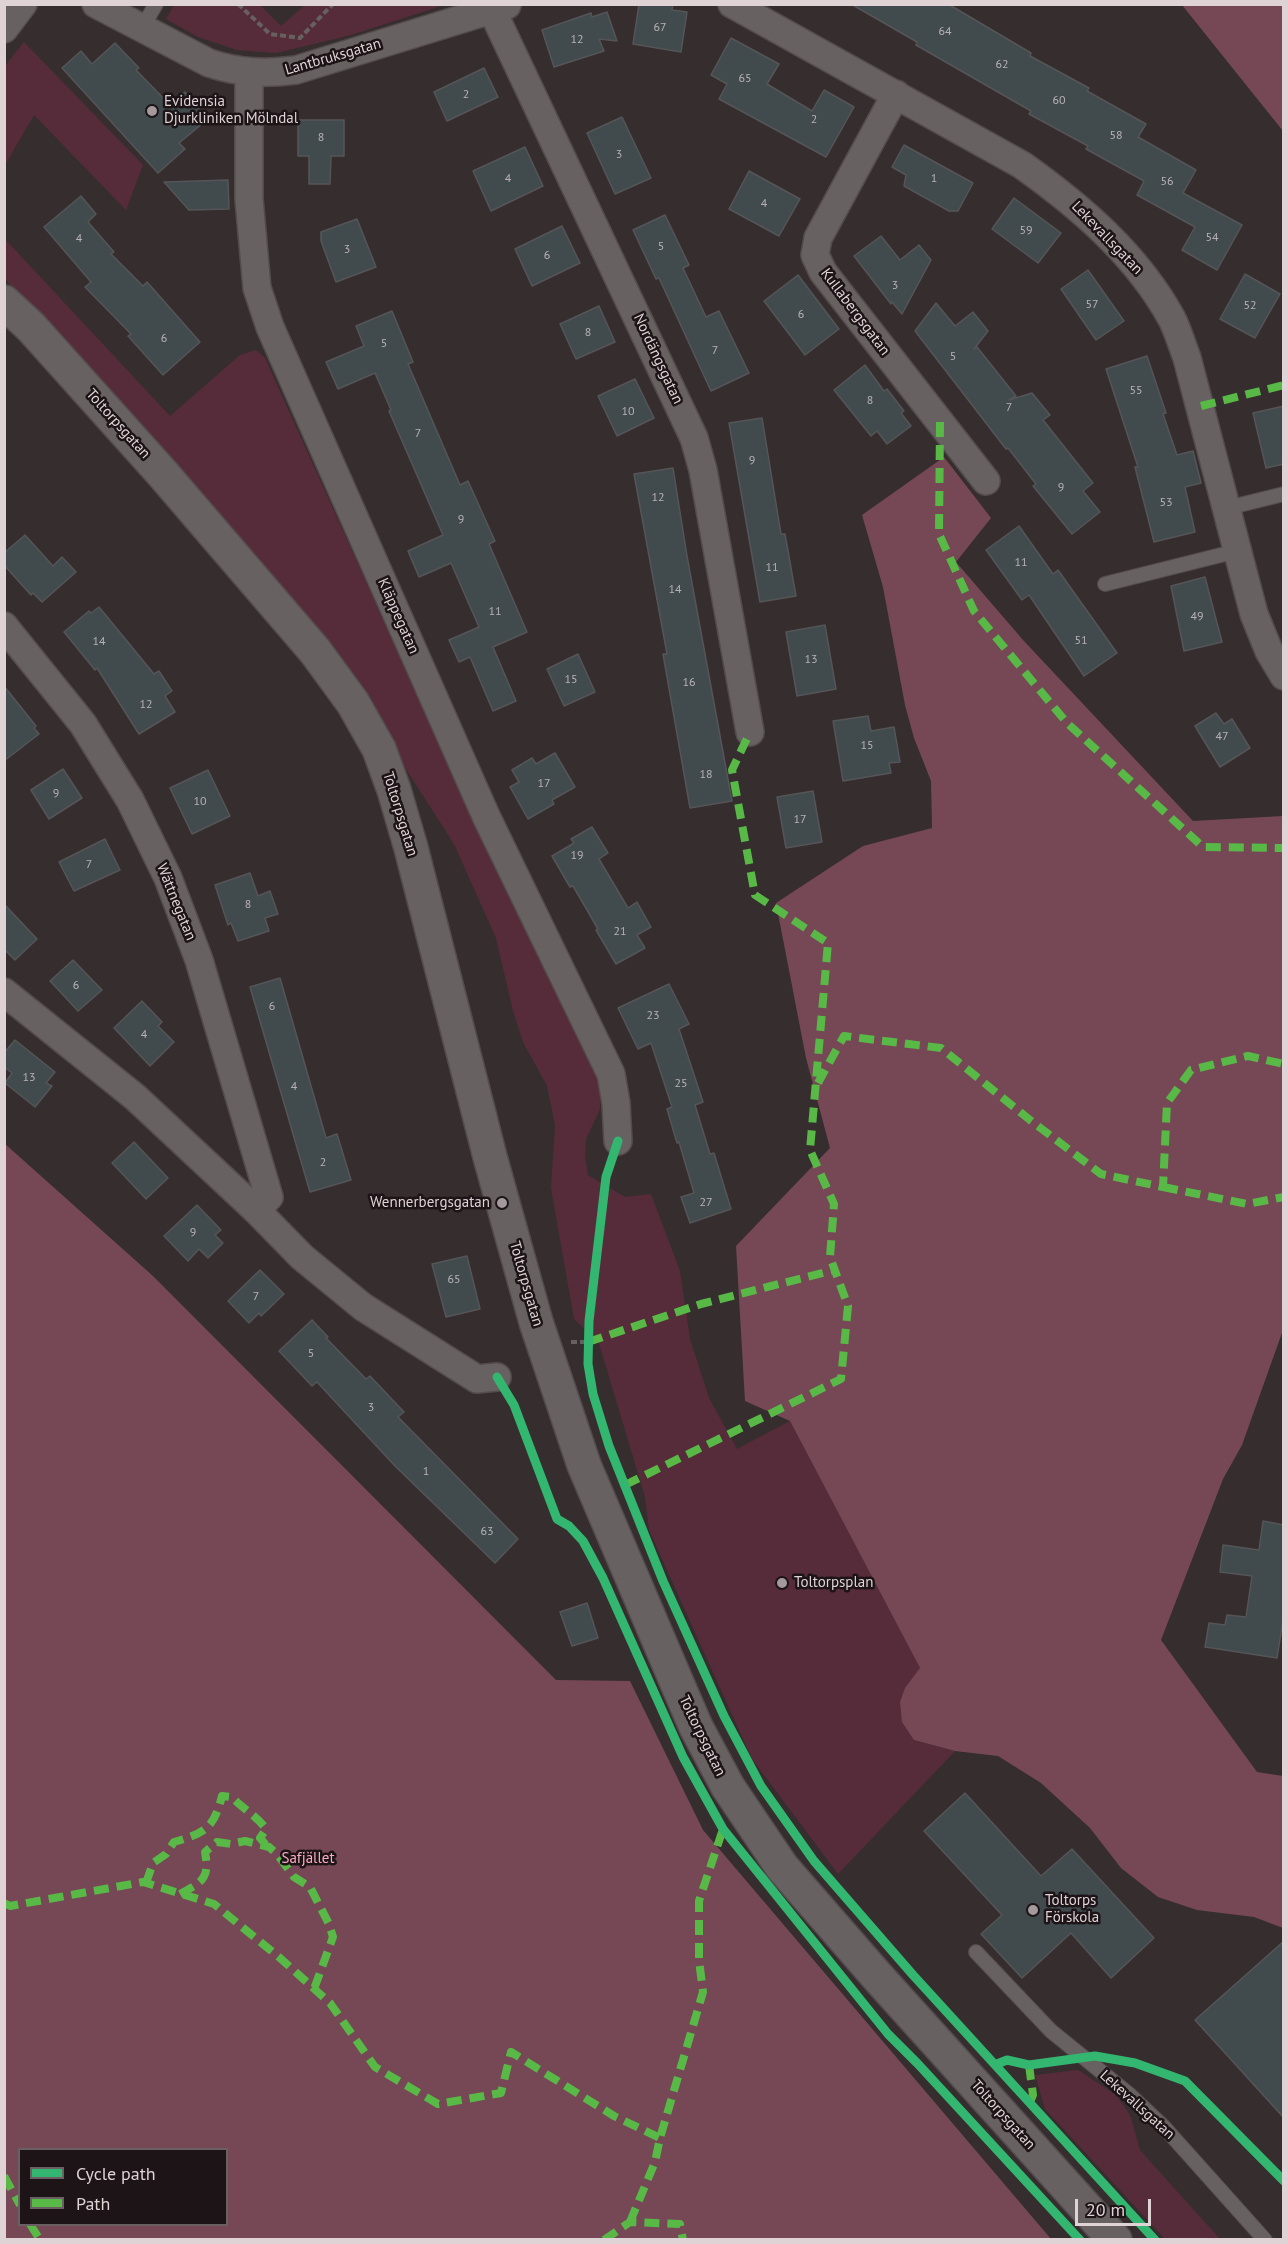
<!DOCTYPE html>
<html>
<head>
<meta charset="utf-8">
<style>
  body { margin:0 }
  #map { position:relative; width:1288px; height:2244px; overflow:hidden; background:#362d2f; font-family:"PT Sans",sans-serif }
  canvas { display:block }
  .frame { position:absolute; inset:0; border:6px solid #dfd3d6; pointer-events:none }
  .legend { position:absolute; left:18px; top:2148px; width:210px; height:78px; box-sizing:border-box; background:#1c1416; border:2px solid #6a6063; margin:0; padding:8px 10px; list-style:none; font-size:18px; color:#dfd3d6 }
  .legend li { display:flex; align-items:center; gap:12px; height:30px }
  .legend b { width:30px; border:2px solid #6a6063 }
  .scale { position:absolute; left:1075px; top:2199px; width:76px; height:27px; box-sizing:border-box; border:3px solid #dfd3d6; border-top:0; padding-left:8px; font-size:18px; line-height:21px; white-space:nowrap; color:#dfd3d6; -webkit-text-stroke:4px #1c1416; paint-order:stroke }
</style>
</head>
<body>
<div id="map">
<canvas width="1288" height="2244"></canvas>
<div class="frame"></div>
<ul class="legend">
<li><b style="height:8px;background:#33b770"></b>Cycle path</li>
<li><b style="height:8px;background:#58b947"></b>Path</li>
</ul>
<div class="scale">20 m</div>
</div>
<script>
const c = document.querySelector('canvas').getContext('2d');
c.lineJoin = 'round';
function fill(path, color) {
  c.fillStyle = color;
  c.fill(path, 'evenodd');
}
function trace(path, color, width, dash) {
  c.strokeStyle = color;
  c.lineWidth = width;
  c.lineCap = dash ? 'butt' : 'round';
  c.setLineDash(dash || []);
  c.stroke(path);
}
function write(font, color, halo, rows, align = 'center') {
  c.font = font + ' "PT Sans",sans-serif';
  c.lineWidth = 5;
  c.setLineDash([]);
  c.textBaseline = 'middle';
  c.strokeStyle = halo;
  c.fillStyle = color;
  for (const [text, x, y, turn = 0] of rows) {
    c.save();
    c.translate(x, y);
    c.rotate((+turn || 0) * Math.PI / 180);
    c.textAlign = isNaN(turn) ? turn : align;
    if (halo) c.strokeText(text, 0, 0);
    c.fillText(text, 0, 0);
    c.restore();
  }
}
fill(new Path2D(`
  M174,5H260L281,26L305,5H444L351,35L276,53L237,50L198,37L166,19Z
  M24,42L143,165L126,210L34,115L5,165V66Z
  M4,238L170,416L240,355L256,350L265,358L404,666L591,1061L601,1087L600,1109L586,1139L585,1156L588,1175L625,1197L651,1194L680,1271L690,1339L709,1398L737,1449L790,1421L920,1668L914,1740L955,1751L838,1874L752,1759L649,1530L645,1497L599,1343L574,1319L551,1188L555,1125L547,1086L523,1042L513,1011L496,938L454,844L402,763L370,696L205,499L96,375L5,279Z
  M1078,2070L1116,2095L1130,2115L1140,2150L1220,2239H1165L1045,2109L1035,2075Z`), '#572c3a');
fill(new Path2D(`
  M1182,5H1283V131Z
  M944,457L991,518L956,562L1023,640L1193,821L1283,816V1330L1242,1445L1223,1479L1161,1640L1257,1772L1283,1776V1928L1254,1917L1197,1910L1158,1897L1121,1868L1090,1828L1041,1783L998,1756L955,1751L914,1740L902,1722L900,1702L905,1688L920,1668L790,1421L745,1401L736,1246L830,1148L806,1058L776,903L863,846L932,828L931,781L914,738L905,705L883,587L862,515Z
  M4,1143L153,1276L556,1680L630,1681L703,1830L1051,2239H5ZM20,2150H226V2224H20Z`), '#764856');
const building = new Path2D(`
  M639,4H673L672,10L687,12L681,52L633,44Z
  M851,4H948L1031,53L1030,56L1089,88L1087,91L1146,124L1138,137L1196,170L1183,193L1242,225L1217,270L1182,250L1195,227L1137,195L1144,181L1086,149L1088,146L1029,114L1031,111L916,45L917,42Z
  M607,12L617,41L599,39L604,51L554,67L542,30L591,13L592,17Z
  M731,38L779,64L767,84L812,111L824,90L854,107L826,157L719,99L727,84L711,75Z
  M115,43L139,68L136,70L169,104L185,92L208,119L179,143L185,149L158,173L62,68L81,51L92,64Z
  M484,68L498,97L447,121L434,92Z
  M622,117L651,178L615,194L587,133Z
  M298,120H344V156H331L330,184H309V156H298Z
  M904,145L973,183L958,211H949L904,186L906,175L892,167Z
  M525,147L543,186L491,211L473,171Z
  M749,171L800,199L779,236L729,209Z
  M228,180L229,209L189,210L164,182Z
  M81,196L96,214L88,222L114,252L111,254L143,286L147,282L200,342L163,375L128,336L131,334L85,287L91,282L44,227Z
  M1014,198L1061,233L1038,263L992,229Z
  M665,215L689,265L683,268L706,317L719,311L749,373L711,391L659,278L656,279L633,230Z
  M357,219L376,267L336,282L321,241V232Z
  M562,226L580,263L532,286L515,249Z
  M881,236L900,260L919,245L931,260L902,314L892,302L891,304L854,256Z
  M1088,270L1124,321L1096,340L1061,289Z
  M1245,274L1280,294L1255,338L1220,319Z
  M798,275L839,329L805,355L764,301Z
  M936,303L955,326L973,312L988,331L974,349L977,347L1016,396L1009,400L1032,393L1050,415L1043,420L1093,483L1083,491L1100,512L1072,534L1033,486L1036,484L1008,448L1006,449L915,331Z
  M599,306L615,342L576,359L560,324Z
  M392,311L413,362L408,364L460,485L468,481L495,541L489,544L527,632L493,647L516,701L493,711L470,657L459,662L449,640L479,627L451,563L419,577L408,551L443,535L389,411L391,410L375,373L338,389L326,362L364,346L356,326Z
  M1147,356L1166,413L1163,414L1177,455L1193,451L1201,483L1185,487L1195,532L1154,542L1135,467H1138L1106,369Z
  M865,365L884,391L887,389L904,411L901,413L911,426L887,444L877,431L871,436L834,390Z
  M635,379L654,418L617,436L598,396Z
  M1284,406V464L1266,468L1253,413Z
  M762,418L781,534H785L796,596L760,602L729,423Z
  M673,468L687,556L732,801L690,808L663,654H667L634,474Z
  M1019,526L1053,574L1058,570L1117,653L1084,676L1029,595L1022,600L986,550Z
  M25,535L53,566L62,557L76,572L42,602L33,593L31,595L4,565V553Z
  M1205,577L1222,642L1184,651L1171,586Z
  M99,607L154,674L159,671L172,691L165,696L175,712L139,734L97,668L95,670L64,632L89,611L91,613Z
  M825,625L836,689L797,696L786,632Z
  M578,654L595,692L564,706L547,669Z
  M4,686L36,726L34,728L39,734L4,761Z
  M1216,713L1224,724L1232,719L1250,748L1220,767L1195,726Z
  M868,716L871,731L894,727L900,762L889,763L891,773L843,781L833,721Z
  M555,753L575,787L552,800L554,804L528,819L510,787L519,782L512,770L532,758L536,764Z
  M63,769L82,798L49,819L31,790Z
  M208,770L230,816L192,834L170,788Z
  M813,791L822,842L786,848L777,797Z
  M592,827L608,853L599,859L628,908L637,902L651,927L637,935L645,948L616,964L596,930L598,929L573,886L570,887L552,856L574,843L571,839Z
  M105,839L120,870L74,891L59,862Z
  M250,873L258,896L270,891L278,914L265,918L269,931L238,941L231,923L228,925L215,885Z
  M4,904L37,939L15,960L4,949Z
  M73,960L102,990L78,1011L50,981Z
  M280,978L326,1138L337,1134L351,1180L310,1192L250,987Z
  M669,984L689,1024L679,1029L703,1102L695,1105L710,1154L714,1153L731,1209L690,1223L681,1197L694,1193L679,1142L677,1143L667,1109L672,1107L651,1043L638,1049L618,1008Z
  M142,1001L162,1022L158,1026L174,1042L150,1066L114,1028Z
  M15,1040L55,1072L46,1083L52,1086L35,1107L5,1083L12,1073L4,1067V1053Z
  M134,1142L168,1178L146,1199L112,1163Z
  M197,1205L221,1230L215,1235L223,1243L208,1258L199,1249L188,1261L164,1236Z
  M467,1256L480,1309L446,1317L432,1264Z
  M260,1270L284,1294L261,1316L259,1313L249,1323L228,1301Z
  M312,1320L328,1337L326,1338L366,1379L370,1376L404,1412L398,1417L518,1539L495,1563L395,1466L317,1382L312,1386L279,1351Z
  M1263,1521L1284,1525V1614L1277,1658L1205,1647L1209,1623L1225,1625L1227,1615L1246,1617L1252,1576L1220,1572L1223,1545L1259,1550Z
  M587,1603L598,1638L572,1646L560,1612Z
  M965,1793L1041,1876L1072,1849L1154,1938L1111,1978L1071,1933L1022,1978L981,1934L1002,1915L924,1831Z
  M1284,1941V2118L1195,2020Z`);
fill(building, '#414b4e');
trace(building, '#555557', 1.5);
const service = new Path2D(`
  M142,28L156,4
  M1227,508L1284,494
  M1105,584L1237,551
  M976,1952L1051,2031L1130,2095L1164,2127L1265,2240`);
const minor = new Path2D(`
  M96,4L209,63C239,73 265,74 296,70L507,5
  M732,4L1022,165C1081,207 1137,255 1172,319C1178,331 1182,345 1187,358L1254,614L1269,651L1284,676
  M492,10L694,438L703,470L750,732
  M4,29L23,4
  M249,73V199L257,288L270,327L486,816L611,1074L616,1103L618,1141
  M896,94L818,238L815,255L823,272L986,481
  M4,626L83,724L130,800L168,878L199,960L269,1197L256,1210
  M4,992L135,1097L256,1210L302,1257L363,1307L477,1379L497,1377`);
const tertiary = new Path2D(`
  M4,302L31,327L163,474L315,651L353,703L379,749L394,790L411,848L490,1157L536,1322L584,1465L677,1683L696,1727L728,1787L782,1867L876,1975L1115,2240`);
trace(service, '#544b4d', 16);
trace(minor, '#544b4d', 30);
trace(tertiary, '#544b4d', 36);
trace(new Path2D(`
  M238,4L270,34L300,38L333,4
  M571,1342H588`), '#666061', 4, [6, 3]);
trace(service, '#676162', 14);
trace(minor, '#676162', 27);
trace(tertiary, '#676162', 33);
trace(new Path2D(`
  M1201,406L1284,385
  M940,422L939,534L974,611L1067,723L1203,847L1284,848
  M818,1083L844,1036L941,1048L1030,1120L1101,1174L1163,1187L1167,1103L1191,1070L1248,1056L1284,1064
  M1163,1187L1247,1204L1284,1197
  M588,1342L701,1304L834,1270
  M625,1485L841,1379L848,1306L830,1257L834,1204L810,1150L828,943L755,895L732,770L750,732
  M146,1883L153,1863L166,1854L174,1842C205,1833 214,1828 222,1796L232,1797C243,1809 257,1816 266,1829L260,1838L266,1845
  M180,1894C202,1882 210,1879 205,1852L217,1842L231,1844L245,1841L269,1847L277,1854L294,1877L310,1887L329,1924L333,1937L314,1989
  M4,1903L10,1906L143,1882L214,1904L280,1958L330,2003L375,2067L438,2104L501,2093L511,2052L614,2116L660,2138
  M1029,2065L1033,2095L1030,2102
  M4,2176L20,2205
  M630,2222L655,2162L660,2138L703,1992L699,1960V1901L723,1829
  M30,2224L40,2240
  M604,2240L630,2222L680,2224L683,2240`), '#58b947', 8, [15, 8]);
trace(new Path2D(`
  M618,1141L606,1177L589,1321L588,1364L593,1394L609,1446L663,1581L724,1716L761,1786L814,1861L913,1975L1155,2240
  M497,1377L514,1405L557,1519L569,1526L583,1541L603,1578L683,1757L723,1829L888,2034L918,2064L1080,2240
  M997,2064L1007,2060L1029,2065L1095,2056L1135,2063L1185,2081L1284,2181`), '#33b770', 9);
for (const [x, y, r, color] of [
  [152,111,6,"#a4999c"],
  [502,1203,6,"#a4999c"],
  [782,1583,6,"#a4999c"],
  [1033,1910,6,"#a4999c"]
]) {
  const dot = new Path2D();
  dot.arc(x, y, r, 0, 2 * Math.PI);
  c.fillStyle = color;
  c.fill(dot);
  trace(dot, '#1c1416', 2);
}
write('12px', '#b8b1b4', null, [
  ["67",660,28],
  ["64",945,32],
  ["12",577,40],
  ["62",1002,65],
  ["65",745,79],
  ["2",466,95],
  ["60",1059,101],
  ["2",814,120],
  ["58",1116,136],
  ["8",321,138],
  ["3",619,155],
  ["4",508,179],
  ["1",934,179],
  ["56",1167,182],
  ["4",764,204],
  ["59",1026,231],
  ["54",1212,238],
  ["4",79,239],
  ["5",661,247],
  ["3",347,250],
  ["6",547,256],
  ["3",895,286],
  ["57",1092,305],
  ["52",1250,306],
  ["6",801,315],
  ["8",588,333],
  ["6",164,339],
  ["5",384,344],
  ["7",715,351],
  ["5",953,357],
  ["55",1136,391],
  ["8",870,401],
  ["7",1009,408],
  ["10",628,412],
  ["7",418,434],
  ["9",752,461],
  ["9",1061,488],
  ["12",658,498],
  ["53",1166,503],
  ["9",461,520],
  ["11",1021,563],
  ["11",772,568],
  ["14",675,590],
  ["11",495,612],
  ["49",1197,617],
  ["51",1081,641],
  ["14",99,642],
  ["13",811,660],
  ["15",571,680],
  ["16",689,683],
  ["12",146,705],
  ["47",1222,737],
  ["15",867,746],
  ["18",706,775],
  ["17",544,784],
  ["9",56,794],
  ["10",200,802],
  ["17",800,820],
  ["19",577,856],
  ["7",89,865],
  ["8",248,905],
  ["21",620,932],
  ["6",76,986],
  ["6",272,1007],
  ["23",653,1016],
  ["4",144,1035],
  ["13",29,1078],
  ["25",681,1084],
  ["4",294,1087],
  ["2",323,1163],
  ["27",706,1203],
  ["9",193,1233],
  ["65",454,1280],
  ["7",256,1297],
  ["5",311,1354],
  ["3",371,1408],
  ["1",426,1472],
  ["63",487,1532]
]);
write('15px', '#dfd3d6', '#1c1416', [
  ["Lantbruksgatan",333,57,-16],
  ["Lekevallsgatan",1107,238,46],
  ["Kullabergsgatan",855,312,53],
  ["Nordängsgatan",658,359,65],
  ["Toltorpsgatan",118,424,48],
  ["Kläppegatan",398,616,66],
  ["Toltorpsgatan",400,814,73],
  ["Wättnegatan",176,902,68],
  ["Toltorpsgatan",526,1284,74],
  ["Toltorpsgatan",702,1736,64],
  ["Lekevallsgatan",1137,2105,42],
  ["Toltorpsgatan",1003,2115,48]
]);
write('15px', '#dfd3d6', '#1c1416', [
  ["Evidensia",164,102],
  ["Djurkliniken Mölndal",164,119],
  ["Wennerbergsgatan",490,1203,"right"],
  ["Toltorpsplan",794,1583],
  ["Toltorps",1045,1901],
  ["Förskola",1045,1918]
], 'left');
write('15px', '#ffaac3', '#1c1416', [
  ["Safjället",308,1859]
]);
</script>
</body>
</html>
